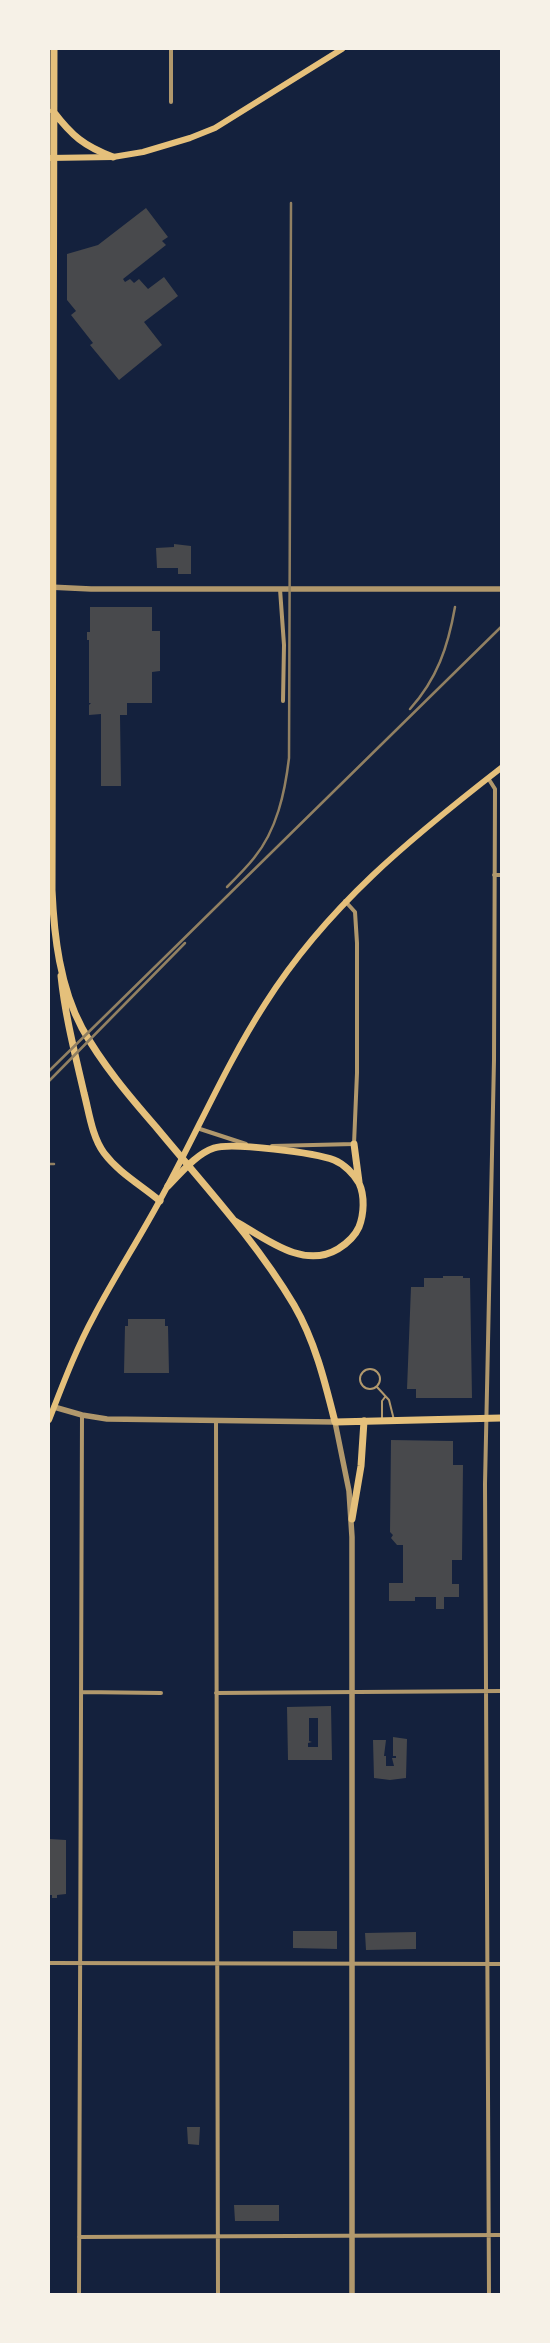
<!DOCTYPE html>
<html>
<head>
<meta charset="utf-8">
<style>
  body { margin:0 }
  #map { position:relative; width:550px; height:2343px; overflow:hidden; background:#14213d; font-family:"Source Sans 3",sans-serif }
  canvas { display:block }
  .frame { position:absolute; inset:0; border:50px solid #f6f1e7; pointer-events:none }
</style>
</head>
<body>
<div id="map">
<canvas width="550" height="2343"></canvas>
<div class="frame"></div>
</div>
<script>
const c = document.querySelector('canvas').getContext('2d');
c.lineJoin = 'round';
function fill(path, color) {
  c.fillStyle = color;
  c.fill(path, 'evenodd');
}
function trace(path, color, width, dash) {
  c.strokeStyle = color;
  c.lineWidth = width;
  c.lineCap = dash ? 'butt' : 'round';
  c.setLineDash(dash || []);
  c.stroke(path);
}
fill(new Path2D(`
  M146,208L168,237L162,241L166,245L123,279L125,282L130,279L134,283L139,279L148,289L164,277L178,296L144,322L162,345L119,380L90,345L93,343L71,315L76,311L67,300V254L98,245Z
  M174,544L191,546V574H178V568H157L156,548L174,547Z
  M90,607H152V631H160V671L152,672V703H127V715H120L121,786H101V714L89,715V705L91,703H89V640H87V632H90Z
  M443,1276H463V1278H470L472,1398H416V1389H407L411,1287H424V1278H443Z
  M128,1319H165V1326H168L169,1373H124L125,1326H128Z
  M391,1440L453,1441V1465H463L462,1560H452V1584H459V1597H444V1609H436V1597H415V1601H389V1583H403V1545H397L391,1538L393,1535L390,1532Z
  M331,1706L332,1760H288L287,1707ZM309,1718H318V1747H308V1743L312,1742L309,1741Z
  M393,1737L407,1739L406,1778L390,1780L374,1778L373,1740H386L384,1756H386V1766H394L392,1758H396V1756H393Z
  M49,1839L66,1840V1894L57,1895V1898H52V1895H49Z
  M293,1931H337V1949L293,1948Z
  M416,1932V1949L366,1950L365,1933Z
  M187,2127H200L199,2145L188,2144Z
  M234,2205H279V2221H235Z`), '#48494c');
trace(new Path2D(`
  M360 1379a10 10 0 1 1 20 0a10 10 0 1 1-20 0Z
  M377,1387L389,1400L394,1420
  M382,1418V1401L385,1397`), '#b1986c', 2);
trace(new Path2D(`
  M171,102V49
  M280,589L284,645L283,701
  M488,778L495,789L494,1060L485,1484L489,2294
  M494,875H501
  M197,1128L246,1144
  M272,1146L354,1144L357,1073V943L355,912L345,901
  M216,1420L218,2294
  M81,1692L161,1693
  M216,1693L501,1691
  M49,1963L501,1964
  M79,2237L501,2235
  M79,2294L82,1415`), '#b1986c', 4);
trace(new Path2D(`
  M49,587L91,589H501
  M54,1407L82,1415L107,1419L335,1422L349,1491L352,1537V2294`), '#b1986c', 5.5);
trace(new Path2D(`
  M49,158L113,157L143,152L190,138L215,128L342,49
  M49,1420C63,1384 76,1349 94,1316C115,1276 139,1239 160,1200C196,1135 225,1066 265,1004C327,906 411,838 501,768`), '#e5c07b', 6);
trace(new Path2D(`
  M54,49L52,890C54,936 60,987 82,1028C102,1064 129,1096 156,1127C203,1184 256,1241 294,1305C315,1341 325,1382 335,1422L501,1418
  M53,111C72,136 84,146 113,157
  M61,976C65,1015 75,1054 84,1093C89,1112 92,1137 104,1153C119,1173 141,1185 160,1201
  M354,1144L359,1182
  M168,1186C181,1173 196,1154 214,1148C232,1142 316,1153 334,1160C344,1164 354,1174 359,1183C365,1196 364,1214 359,1227C355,1236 346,1244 338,1249C303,1270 265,1238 235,1221
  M352,1519L361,1466L364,1421`), '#e5c07b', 7);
trace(new Path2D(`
  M410,709C437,679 448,647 455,607
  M227,887C236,878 246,868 254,858C277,830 285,792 289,758L291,203
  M49,1071L501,627
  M49,1081L185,943
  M49,1164H54`), '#918062', 2.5);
</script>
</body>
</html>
